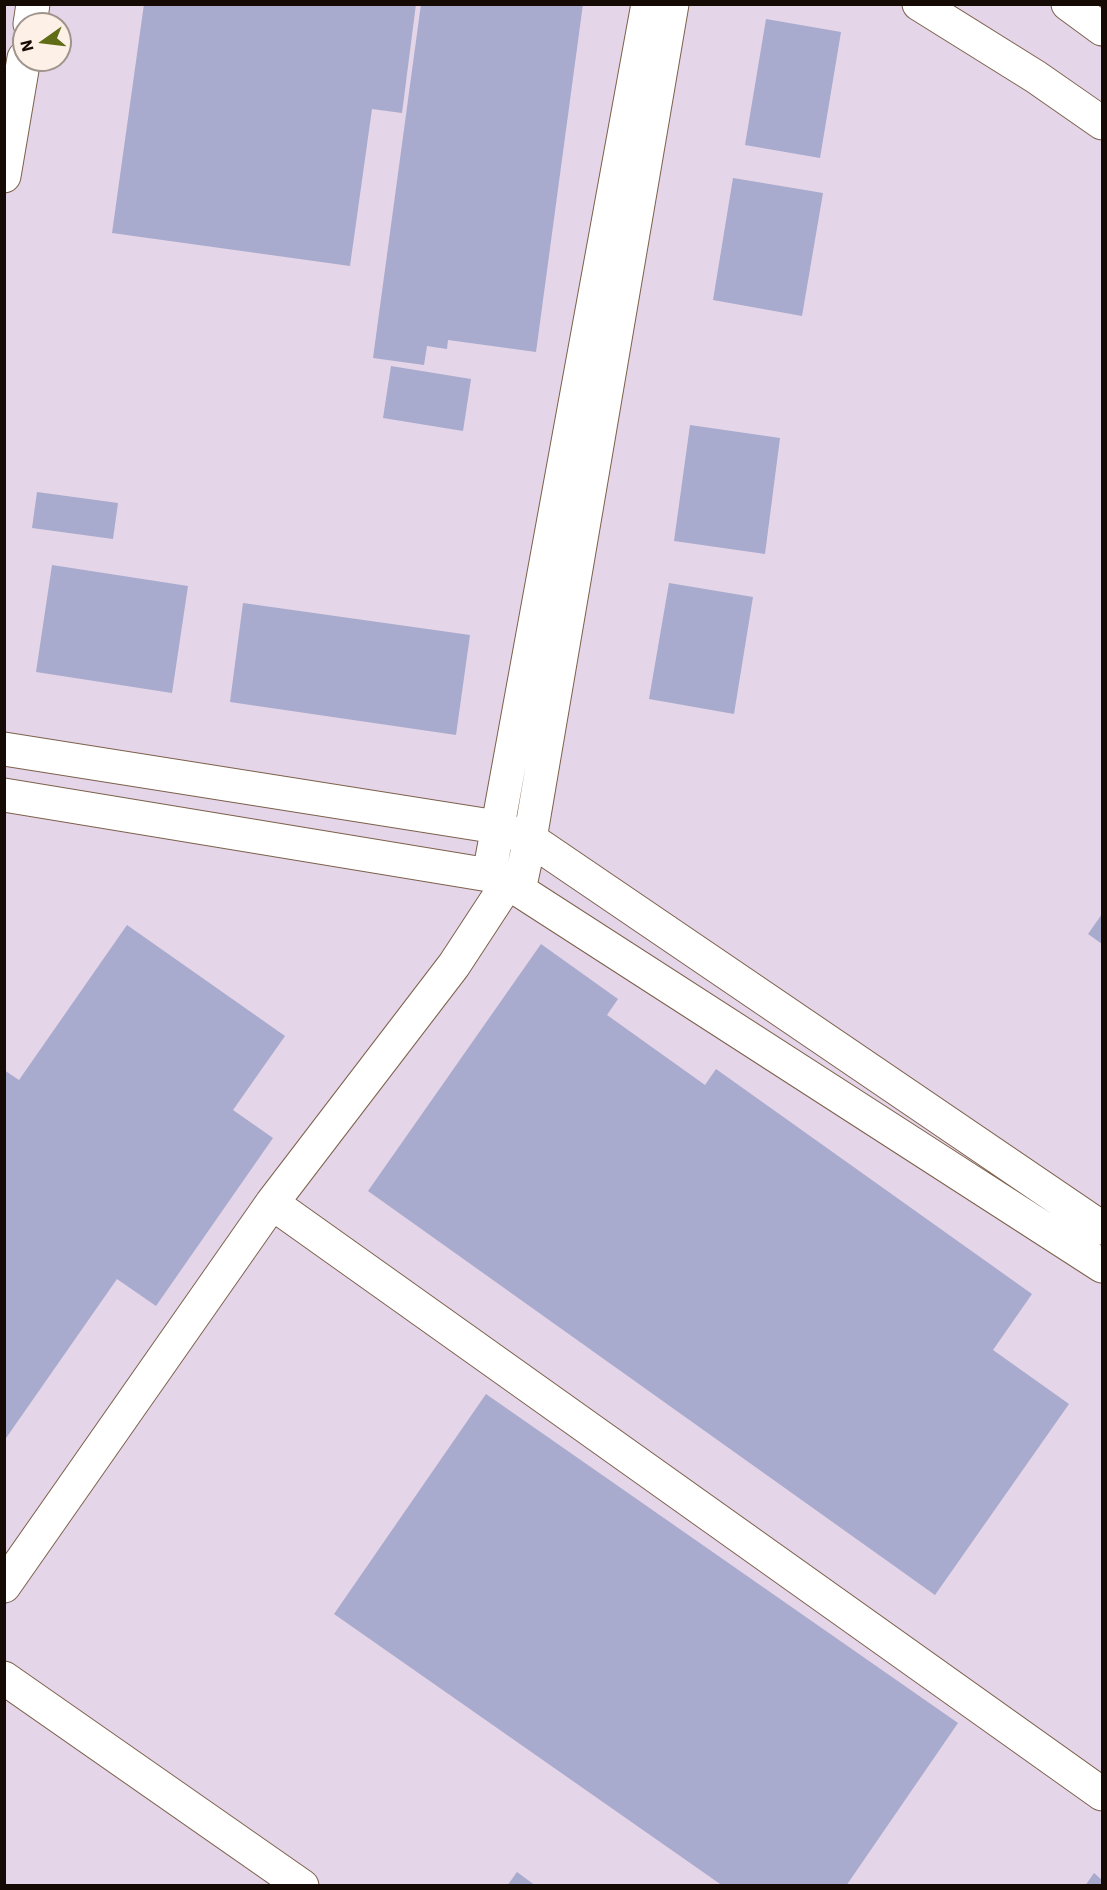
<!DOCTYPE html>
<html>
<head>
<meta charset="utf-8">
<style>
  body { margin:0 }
  #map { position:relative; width:1107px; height:1890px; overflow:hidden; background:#fae0cd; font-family:"IBM Plex Sans",sans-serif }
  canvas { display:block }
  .frame { position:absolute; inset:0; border:6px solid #150a04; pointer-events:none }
  .north { position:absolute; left:12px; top:12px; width:60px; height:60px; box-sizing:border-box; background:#fdf0e6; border:2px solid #a0948c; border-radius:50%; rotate:256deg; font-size:16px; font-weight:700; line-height:24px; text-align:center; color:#150a04 }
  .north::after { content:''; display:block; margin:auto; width:21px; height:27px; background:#606d16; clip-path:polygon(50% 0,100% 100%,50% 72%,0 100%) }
</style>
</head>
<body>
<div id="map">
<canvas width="1107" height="1890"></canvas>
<div class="frame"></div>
<div class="north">N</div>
</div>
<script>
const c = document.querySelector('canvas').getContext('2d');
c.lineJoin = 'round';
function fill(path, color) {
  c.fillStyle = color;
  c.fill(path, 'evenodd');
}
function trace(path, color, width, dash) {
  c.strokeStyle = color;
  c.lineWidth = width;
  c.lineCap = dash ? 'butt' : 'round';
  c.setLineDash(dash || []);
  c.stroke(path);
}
fill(new Path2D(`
  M5,5H1102V1885H5ZM24,24H60V60H24Z`), '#e5d5e8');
fill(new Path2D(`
  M144,4H416L402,113L372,109L350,266L112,233Z
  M421,4H583L536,352L448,340L447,349L427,346L424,365L373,358Z
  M766,19L841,32L820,158L745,145Z
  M733,178L823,193L802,316L713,300Z
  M391,366L471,379L463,431L383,418Z
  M690,425L780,438L765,554L674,541Z
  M37,492L118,503L113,539L32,528Z
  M52,565L188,586L172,693L36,672Z
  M669,583L753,597L734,714L649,699Z
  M243,603L470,635L456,735L230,702Z
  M1102,914V944L1088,934Z
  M127,925L285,1036L233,1110L273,1138L156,1306L117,1279L4,1441V1070L19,1080Z
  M541,944L618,999L607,1015L705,1085L716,1069L1032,1294L993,1350L1069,1404L935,1595L368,1191Z
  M486,1394L958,1723L846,1886H723L334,1614Z
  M517,1872L536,1886H507Z
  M1094,1873L1102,1880V1886H1085Z`), '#a8abcd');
const minor = new Path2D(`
  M919,4L1036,77L1102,123
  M1068,4L1102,29
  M30,24L33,4
  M4,176L24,58
  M4,749L497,827L530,839L1102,1228
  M4,795L489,875L519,890L1102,1266
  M489,875L648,4
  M519,890L530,839L672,4
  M272,1203L1102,1794
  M4,1586L272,1203L454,965L507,884
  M4,1678L302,1886`);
trace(minor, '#7d614c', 35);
trace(minor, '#fff', 33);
</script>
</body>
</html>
